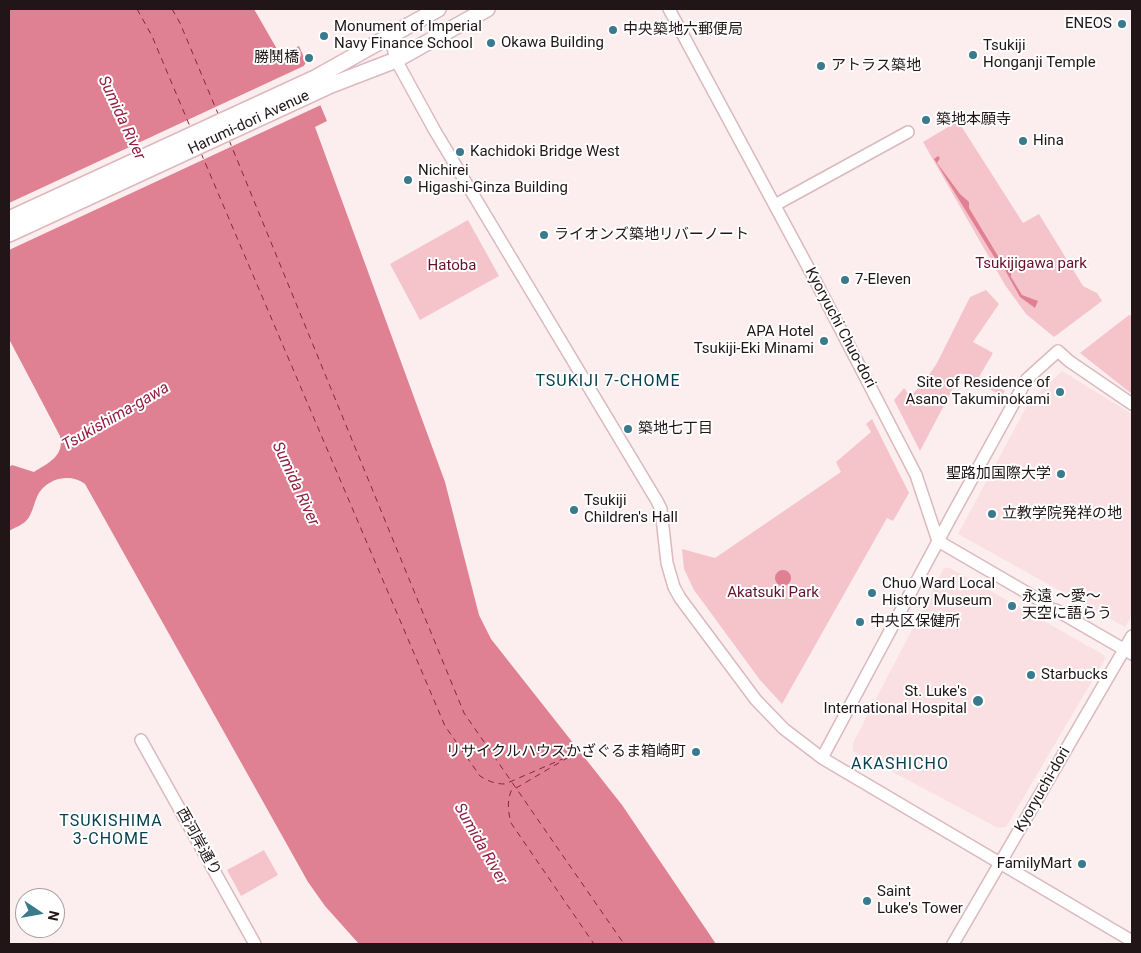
<!DOCTYPE html>
<html>
<head>
<meta charset="utf-8">
<style>
  body { margin:0 }
  #map { position:relative; width:1141px; height:953px; overflow:hidden; background:#fcedef; font-family:Roboto,sans-serif }
  canvas { display:block }
  .frame { position:absolute; inset:0; border:10px solid #211517; pointer-events:none }
  .north { position:absolute; left:15px; top:888px; width:50px; height:50px; box-sizing:border-box; background:#fff; border:1px solid #a6a1a2; border-radius:50%; rotate:102deg; font-size:14px; font-weight:700; line-height:20px; text-align:center; color:#211517 }
  .north::after { content:''; display:block; margin:auto; width:18px; height:22px; background:#397a8d; clip-path:polygon(50% 0,100% 100%,50% 72%,0 100%) }
</style>
</head>
<body>
<div id="map">
<canvas width="1141" height="953"></canvas>
<div class="frame"></div>
<div class="north">N</div>
</div>
<script>
const context = document.querySelector('canvas').getContext('2d');
context.lineJoin = 'round';
function paint(path, color) { context.fillStyle = color; context.fill(path, 'evenodd'); }
function trace(path, color, width, dash) { context.strokeStyle = color; context.lineWidth = width; context.lineCap = dash ? 'butt' : 'round'; context.setLineDash(dash || []); context.stroke(path); }
function label(font, color, halo, rows, align = 'center') {
  context.font = font + ' Roboto,"Noto Sans JP",sans-serif'; context.lineWidth = 4; context.setLineDash([]); context.textBaseline = 'middle'; context.strokeStyle = halo; context.fillStyle = color; for (const [text, x, y, turn = 0] of rows) {
    context.save(); context.translate(x, y); context.rotate((+turn || 0) * Math.PI / 180); context.textAlign = isNaN(turn) ? turn : align; if (halo) context.strokeText(text, 0, 0); context.fillText(text, 0, 0); context.restore();
  }
}
paint(new Path2D(`
  M1062,371l70,43v201l-7,12 -167,-93 71,-132z
  M944,568h6l154,87 1,4 -99,168 -8,1 -145,-77v-8z`), '#fae0e3');
paint(new Path2D(`
  M958,121l65,102 16,-9 44,72 14,7 5,8 -48,36 -28,-23 -21,-29 -82,-143z
  M468,220l31,56 -79,44 -30,-56z
  M986,290l13,14 -26,38 20,11 -14,24 26,14 -3,5 -41,-23 -41,78 -26,-51 10,-12 6,8 13,-12 14,-21 33,-66z
  M1129,315l3,1v78l-52,-41z
  M872,419l37,74 -16,28 -6,-3 -105,186 -22,-24 -66,-90 -10,-21 -2,-20 33,9 126,-86 -5,-10 35,-30 -5,-8z
  M264,850l14,25 -37,21 -14,-26z`), '#f5c4cb');
paint(new Path2D(`
  M9,9h245l27,47 18,-10 7,16 -2,4 23,55 -12,6 130,355 34,133 12,24 131,166 94,139h-357l-34,-38 -17,-24 -223,-398c-13,-10 -32,-7 -43,5 -8,8 -8,24 -16,32 -4,4 -12,7 -17,10v-64l3,-2 22,7c14,-9 31,-16 26,-36l-51,-97z
  M938,156l2,2 -3,5 23,31 9,8v6l29,48 13,16v5l11,18 16,6 -3,7 -15,-11 -15,-27 -9,-10 -62,-101z
  M775 578a8 8 0 1 1 16 0a8 8 0 1 1-16 0Z`), '#df8192');
paint(new Path2D(`
  M308,64l-1,3 16,37 -314,146v-47z`), '#fcedef');
trace(new Path2D(`
  M137,9l15,27 39,93
  M172,9l8,14 39,93
  M229,140l235,573 160,231
  M201,153l244,573 35,50c8,5 15,8 25,8l69,-30 -63,37c-4,11 -3,20 0,32l83,121`), '#912042', 1, [6, 5]);
const minor = new Path2D(`
  M669,9l147,273 100,193 22,66 110,64
  M390,35l6,25 39,71 222,370 4,8 6,54 7,24 6,11 76,102 28,29 38,29 310,183
  M775,205l133,-73
  M1056,610l76,44
  M141,740l114,204
  M822,758l129,-241 76,-138 31,-28 11,10 63,43
  M953,944l179,-308`);
const major = new Path2D(`
  M9,219l306,-141 123,-69
  M9,234l322,-149 65,-25 91,-51`);
trace(minor, '#dbb9be', 14);
trace(major, '#dbb9be', 18);
trace(minor, '#fff', 11);
trace(major, '#fff', 15);
for (const [x, y, r, color] of [
  [1122,24,5,"#397a8d"],
  [613,30,5,"#397a8d"],
  [324,36,5,"#397a8d"],
  [491,43,5,"#397a8d"],
  [973,55,5,"#397a8d"],
  [309,58,5,"#397a8d"],
  [821,66,5,"#397a8d"],
  [926,120,5,"#397a8d"],
  [1023,141,5,"#397a8d"],
  [460,152,5,"#397a8d"],
  [408,180,5,"#397a8d"],
  [544,235,5,"#397a8d"],
  [845,280,5,"#397a8d"],
  [824,341,5,"#397a8d"],
  [1060,392,5,"#397a8d"],
  [628,429,5,"#397a8d"],
  [1061,474,5,"#397a8d"],
  [574,510,5,"#397a8d"],
  [992,514,5,"#397a8d"],
  [872,593,5,"#397a8d"],
  [1012,606,5,"#397a8d"],
  [860,622,5,"#397a8d"],
  [1031,675,5,"#397a8d"],
  [978,701,6,"#397a8d"],
  [696,752,5,"#397a8d"],
  [1082,864,5,"#397a8d"],
  [867,901,5,"#397a8d"]
]) { const dot = new Path2D(); dot.arc(x, y, r, 0, 2 * Math.PI); context.fillStyle = color; context.fill(dot); trace(dot, '#fff', 2); }
label('15px', '#211517', '#fff', [
  ["ENEOS",1112,24,"right"],
  ["Monument of Imperial",334,27],
  ["Navy Finance School",334,44],
  ["中央築地六郵便局",623,30],
  ["Okawa Building",501,43],
  ["Tsukiji",983,46],
  ["Honganji Temple",983,63],
  ["勝鬨橋",299,58,"right"],
  ["アトラス築地",831,66],
  ["築地本願寺",936,120],
  ["Hina",1033,141],
  ["Kachidoki Bridge West",470,152],
  ["Nichirei",418,171],
  ["Higashi-Ginza Building",418,188],
  ["ライオンズ築地リバーノート",554,235],
  ["7-Eleven",855,280],
  ["APA Hotel",814,332,"right"],
  ["Tsukiji-Eki Minami",814,349,"right"],
  ["Site of Residence of",1050,383,"right"],
  ["Asano Takuminokami",1050,400,"right"],
  ["築地七丁目",638,429],
  ["聖路加国際大学",1051,474,"right"],
  ["Tsukiji",584,501],
  ["Children's Hall",584,518],
  ["立教学院発祥の地",1002,514],
  ["Chuo Ward Local",882,584],
  ["History Museum",882,601],
  ["永遠 ～愛～",1022,597],
  ["天空に語らう",1022,614],
  ["中央区保健所",870,622],
  ["Starbucks",1041,675],
  ["St. Luke's",967,692,"right"],
  ["International Hospital",967,709,"right"],
  ["リサイクルハウスかざぐるま箱崎町",686,752,"right"],
  ["FamilyMart",1072,864,"right"],
  ["Saint",877,892],
  ["Luke's Tower",877,909]
], 'left');
label('15px', '#211517', '#fff', [
  ["Harumi-dori Avenue",249,123,-25],
  ["Kyoryuchi Chuo-dori",840,328,62],
  ["Kyoryuchi-dori",1043,790,-60],
  ["西河岸通り",198,842,61]
]);
label('15px', '#66102b', '#fff', [
  ["Tsukijigawa park",1031,264],
  ["Hatoba",452,266],
  ["Akatsuki Park",773,593]
]);
label('italic 16px', '#912042', '#fff', [
  ["Sumida River",121,118,65],
  ["Tsukishima-gawa",116,417,-30],
  ["Sumida River",295,484,65],
  ["Sumida River",480,844,60]
]);
context.letterSpacing = '1px';
label('16px', '#05414f', '#fff', [
  ["TSUKIJI 7-CHOME",608,382],
  ["AKASHICHO",900,765],
  ["TSUKISHIMA",111,822],
  ["3-CHOME",111,840]
]);
context.letterSpacing = '0px';
</script>
</body>
</html>
